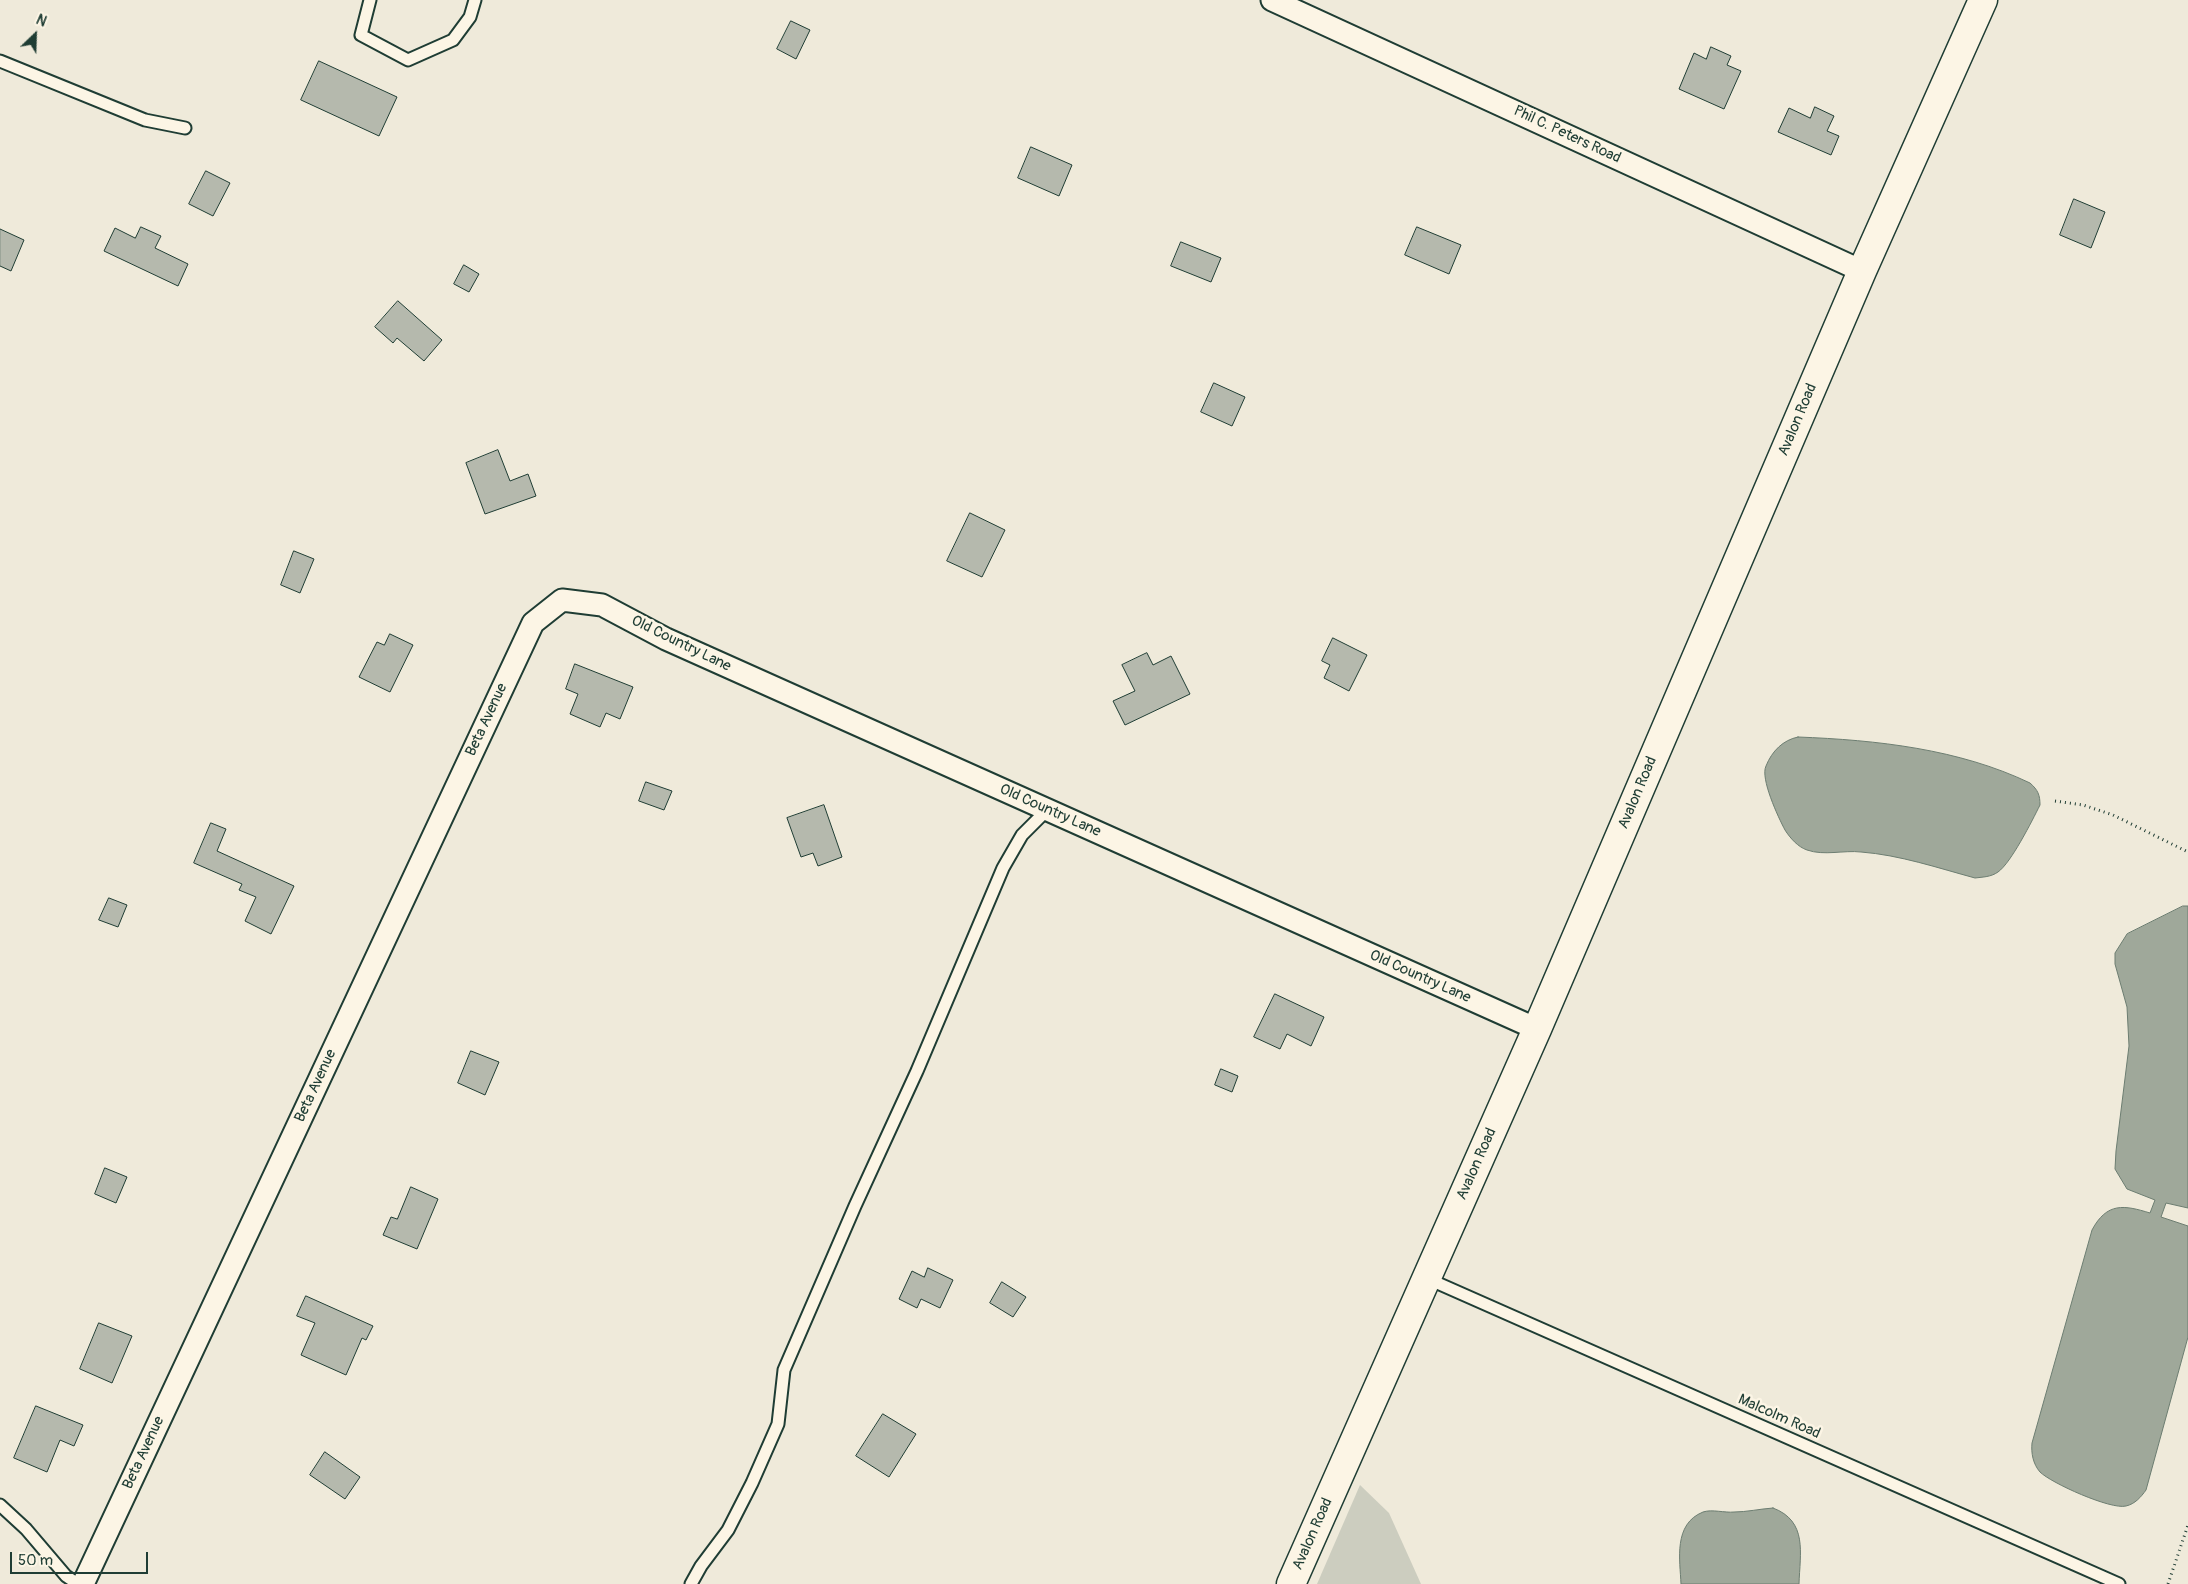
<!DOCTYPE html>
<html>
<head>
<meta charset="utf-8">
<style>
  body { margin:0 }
  #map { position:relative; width:2188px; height:1584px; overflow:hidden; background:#efeada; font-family:Pangolin,sans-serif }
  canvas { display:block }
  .north { position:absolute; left:10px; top:10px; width:50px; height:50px; -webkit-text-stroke:4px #fcf5e5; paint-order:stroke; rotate:24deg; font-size:14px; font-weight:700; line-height:20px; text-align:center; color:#1f3d34 }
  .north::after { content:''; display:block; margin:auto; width:18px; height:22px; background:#1f3d34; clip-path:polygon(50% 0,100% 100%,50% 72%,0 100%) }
  .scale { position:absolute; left:10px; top:1552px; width:138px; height:22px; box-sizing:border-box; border:2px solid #1f3d34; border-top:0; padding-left:6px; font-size:15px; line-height:18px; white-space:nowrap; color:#1f3d34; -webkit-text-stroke:4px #fcf5e5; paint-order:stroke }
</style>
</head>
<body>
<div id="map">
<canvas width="2188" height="1584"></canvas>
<div class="north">N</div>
<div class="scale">50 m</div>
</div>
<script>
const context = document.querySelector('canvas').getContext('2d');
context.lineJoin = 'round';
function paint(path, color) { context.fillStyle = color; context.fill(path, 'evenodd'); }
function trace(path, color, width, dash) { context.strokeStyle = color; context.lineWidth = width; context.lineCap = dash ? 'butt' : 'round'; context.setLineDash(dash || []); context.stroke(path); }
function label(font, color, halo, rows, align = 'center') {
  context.font = font + ' Pangolin,sans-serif'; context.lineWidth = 5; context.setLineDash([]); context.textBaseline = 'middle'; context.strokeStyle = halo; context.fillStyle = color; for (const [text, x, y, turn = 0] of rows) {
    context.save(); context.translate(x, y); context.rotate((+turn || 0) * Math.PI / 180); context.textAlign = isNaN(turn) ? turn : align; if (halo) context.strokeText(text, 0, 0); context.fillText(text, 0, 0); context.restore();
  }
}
paint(new Path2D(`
  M1360,1485l29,28 32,71h-104z`), '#cccdbf');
const water = new Path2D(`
  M1798,737c79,3 161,12 232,46 8,7 10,12 10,22 -8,16 -29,58 -42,67 -7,5 -15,5 -23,6 -37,-10 -75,-23 -114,-26 -17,-2 -37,4 -54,-2 -9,-3 -17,-12 -22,-20 -7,-13 -25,-52 -19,-64 6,-15 17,-26 32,-29z
  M2183,906h5v302l-22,-5 -5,14 27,9v111l-42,153c-5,7 -11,14 -20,16 -15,4 -75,-23 -86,-34 -7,-8 -9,-19 -8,-29l60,-213c15,-28 32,-25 58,-17l5,-13 -28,-11 -12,-20 1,-18 13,-105 -2,-39 -12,-43v-11l12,-19z
  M1773,1508c35,13 27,45 26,76h-118c-1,-24 -8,-60 22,-72 9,-3 22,1 31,0 13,0 25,-3 39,-4z`);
paint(water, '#9fa89a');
trace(water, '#6c7d71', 1);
const building = new Path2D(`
  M791,21l19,9 -14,29 -19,-10z
  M1711,47l20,9 -4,9 14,6 -17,38 -45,-20 15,-36 12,6z
  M319,61l78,36 -18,39 -78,-36z
  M1815,107l19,9 -7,15 12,5 -8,19 -53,-23 11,-24 21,10z
  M1031,147l41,18 -13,31 -41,-18z
  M206,171l24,12 -17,33 -24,-12z
  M2074,199l31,13 -14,36 -31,-13z
  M141,227l20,9 -6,12 33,16 -10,22 -74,-35 11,-23 20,10z
  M1417,227l44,18 -12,29 -44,-19z
  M0,229l24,11 -13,31 -11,-5z
  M1181,242l40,16 -10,24 -40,-16z
  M464,265l15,9 -10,18 -15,-8z
  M398,301l44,39 -18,21 -27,-23 -4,5 -18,-16z
  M1214,383l31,14 -13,29 -31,-14z
  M498,450l12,31 18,-7 8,22 -51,18 -19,-51z
  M970,513l35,17 -23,47 -35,-16z
  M294,551l20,8 -14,34 -19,-8z
  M390,634l23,11 -23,47 -31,-15 18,-35 7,3z
  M1333,638l34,17 -18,36 -25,-13 6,-13 -8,-4z
  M1147,653l6,12 18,-9 19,38 -65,31 -12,-24 22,-10 -13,-26z
  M575,664l58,23 -13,32 -14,-6 -6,14 -30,-13 8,-20 -12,-5z
  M646,782l26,9 -8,19 -25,-9z
  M824,805l18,52 -24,9 -5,-13 -12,4 -14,-39z
  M211,823l15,6 -9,22 77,35 -23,48 -26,-13 11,-24 -17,-7 3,-6 -48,-21z
  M109,898l18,7 -9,22 -19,-7z
  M1275,994l49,23 -13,29 -24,-12 -7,15 -26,-12z
  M471,1051l28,11 -14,33 -27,-12z
  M1221,1069l17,7 -6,16 -17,-7z
  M105,1168l22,9 -11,26 -21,-9z
  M411,1187l27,12 -21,50 -34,-14 8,-18 6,2z
  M928,1268l25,12 -13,28 -19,-9 -4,9 -18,-9 13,-28 12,6z
  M1002,1282l24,15 -13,20 -23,-14z
  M306,1296l67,30 -7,14 -4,-2 -16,37 -45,-20 14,-32 -18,-7z
  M99,1323l33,13 -20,47 -32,-14z
  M36,1406l47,19 -9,21 -14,-6 -13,32 -33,-14z
  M883,1414l33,20 -27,43 -33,-21z
  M325,1452l35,25 -15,22 -35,-24z`);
paint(building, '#b5b9ad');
trace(building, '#1f3d34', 1);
const service = new Path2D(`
  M370,0l-9,35 47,25 45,-20 17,-23 5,-17
  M0,61l145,59 40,8
  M1426,1278l693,306
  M0,1505l26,24 40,47 12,8
  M691,1584l10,-18 27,-36 24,-47 26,-59 6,-54 71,-164 62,-135 86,-203 19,-33 25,-25`);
const minor = new Path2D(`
  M1272,0l590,271
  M83,1584l450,-961 29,-23 40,5 64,34 871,390`);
const secondary = new Path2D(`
  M1291,1584l246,-555 325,-758 121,-271`);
trace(service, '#1f3d34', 15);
trace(minor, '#1f3d34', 25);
trace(secondary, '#1f3d34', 31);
trace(new Path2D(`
  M2055,801l28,4 30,10 75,37
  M2168,1584l20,-59`), '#1f3d34', 3, [1, 4]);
trace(service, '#fcf5e5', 11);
trace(minor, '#fcf5e5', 21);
trace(secondary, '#fcf5e5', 28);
label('15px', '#1f3d34', '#fcf5e5', [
  ["Phil C. Peters Road",1567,135,25],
  ["Avalon Road",1798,420,-67],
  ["Old Country Lane",681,644,26],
  ["Beta Avenue",487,720,-65],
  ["Avalon Road",1638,793,-67],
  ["Old Country Lane",1050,811,24],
  ["Old Country Lane",1420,977,24],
  ["Beta Avenue",316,1086,-65],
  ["Avalon Road",1477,1164,-66],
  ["Malcolm Road",1779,1417,24],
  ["Beta Avenue",144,1453,-65],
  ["Avalon Road",1313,1534,-66]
]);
</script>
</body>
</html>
